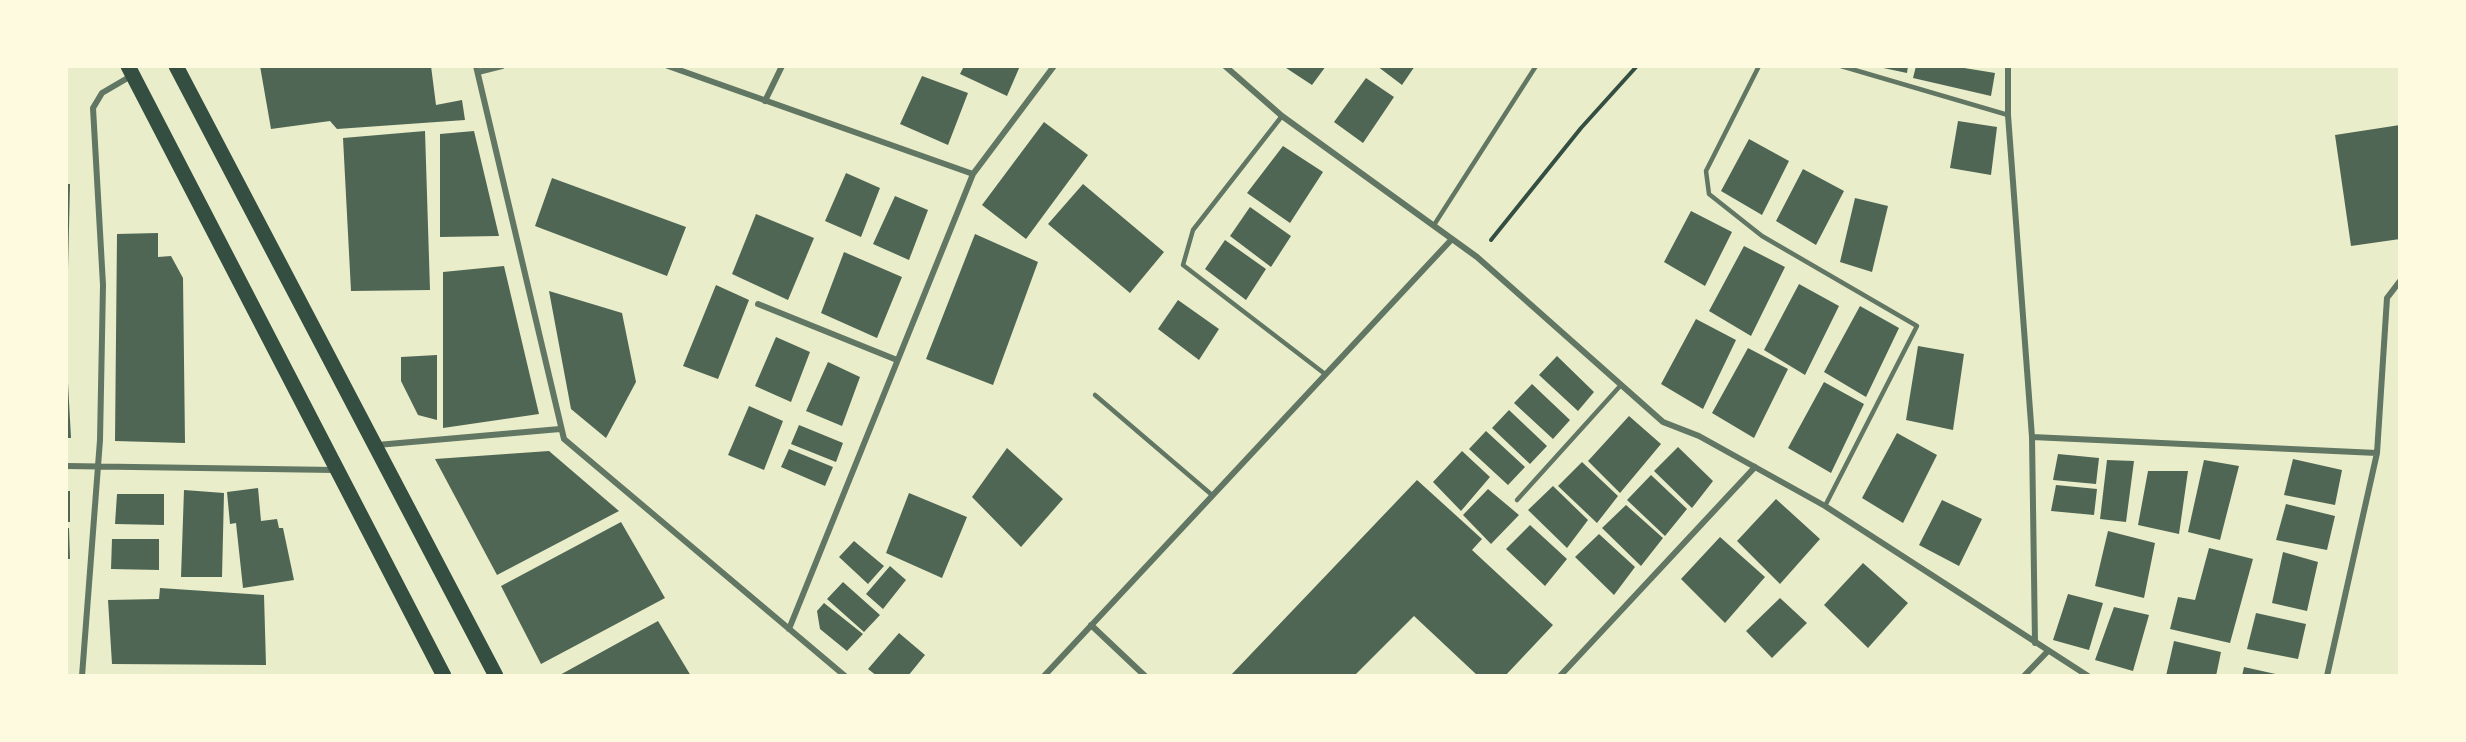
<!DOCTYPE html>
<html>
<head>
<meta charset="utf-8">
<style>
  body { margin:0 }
  #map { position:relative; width:2466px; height:742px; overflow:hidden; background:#e9edc9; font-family:Roboto,sans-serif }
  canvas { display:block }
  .frame { position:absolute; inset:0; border:68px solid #fefae0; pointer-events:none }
</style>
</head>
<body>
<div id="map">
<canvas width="2466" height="742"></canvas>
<div class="frame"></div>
</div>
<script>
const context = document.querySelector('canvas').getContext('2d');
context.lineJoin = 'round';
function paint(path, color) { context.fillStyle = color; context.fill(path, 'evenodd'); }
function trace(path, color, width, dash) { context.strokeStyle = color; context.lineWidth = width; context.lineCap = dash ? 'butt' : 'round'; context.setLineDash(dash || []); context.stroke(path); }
paint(new Path2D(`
  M260,66h171l5,39 26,-5 3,20 -128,9 -7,-8 -59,8z
  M964,66h56l-13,30 -47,-22z
  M1283,66h43l-14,19z
  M1377,66h38l-13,19z
  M1874,66h34l-1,7z
  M1916,66h36l43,7 -4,23 -78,-18z
  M922,76l46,17 -20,52 -48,-21z
  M1366,78l28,19 -31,46 -29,-21z
  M1958,121l39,6 -6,48 -41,-7z
  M1044,122l44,33 -62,84 -44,-34z
  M2400,125v114l-49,7 -16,-111z
  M425,131l5,159 -79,1 -8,-153z
  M474,131l25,105 -59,1v-103z
  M1749,139l40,22 -27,54 -41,-24z
  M1283,146l40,26 -33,51 -43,-30z
  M1803,169l41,22 -28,54 -40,-24z
  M846,173l34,15 -19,49 -36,-16z
  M552,178l134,49 -19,49 -132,-50z
  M66,184h4l-2,85h-2z
  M1083,184l81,68 -34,41 -82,-69z
  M895,196l33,14 -19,50 -36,-16z
  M1855,198l33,8 -16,66 -32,-10z
  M1250,207l41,29 -20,31 -41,-31z
  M1691,211l41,21 -27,54 -41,-24z
  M756,214l58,24 -26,62 -56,-26z
  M158,233v24l13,-1 12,22 2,165 -70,-2 2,-207z
  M975,234l63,28 -45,123 -67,-26z
  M1225,240l41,29 -20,31 -41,-31z
  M1744,246l41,21 -34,69 -42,-25z
  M844,252l58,25 -25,61 -56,-25z
  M504,266l35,148 -96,14v-156z
  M1799,284l40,22 -34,69 -41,-25z
  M716,285l33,15 -31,79 -35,-13z
  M549,291l73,22 14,69 -30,56 -35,-29z
  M1178,300l41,29 -20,31 -41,-31z
  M1860,306l39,22 -33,69 -42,-25z
  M1696,319l40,21 -33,69 -42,-25z
  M776,337l34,15 -19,50 -36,-16z
  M1918,346l46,8 -11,76 -47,-10z
  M1748,348l40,21 -34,69 -42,-25z
  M437,355v65l-19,-5 -17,-34v-24z
  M1557,356l37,36 -16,19 -39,-36z
  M828,362l32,15 -18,49 -36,-15z
  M1824,382l40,22 -33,69 -43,-25z
  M66,383h2l3,55h-5z
  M1532,384l38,36 -17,19 -39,-36z
  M749,406l34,15 -19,49 -36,-15z
  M1509,410l38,36 -17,18 -38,-36z
  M1629,416l32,28 -41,49 -32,-32z
  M799,425l44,18 -7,19 -45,-18z
  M1486,431l39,36 -17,18 -39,-36z
  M1897,433l40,22 -34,68 -41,-25z
  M1678,447l35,34 -21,27 -38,-37z
  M1007,448l56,51 -42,48 -49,-50z
  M789,449l44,18 -8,19 -44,-19z
  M549,451l70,60 -122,64 -62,-116z
  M1462,451l28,26 -29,34 -28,-29z
  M2058,454l41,4 -3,26 -43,-4z
  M2293,459l49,11 -7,35 -51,-10z
  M2107,460l27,1 -8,61 -26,-3z
  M2204,460l35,6 -19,74 -32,-8z
  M1582,462l36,34 -21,27 -39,-37z
  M2148,471h40l-9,63 -41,-9z
  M1651,475l36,34 -22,27 -38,-36z
  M1417,480l65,59 -10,11 81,75 -48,51h-27l-64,-60 -60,60h-124z
  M2056,485l41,4 -3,26 -43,-4z
  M1553,486l35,34 -21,28 -39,-38z
  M258,488l3,33 16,-2 2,9h4l11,52 -51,8 -7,-65 -6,1 -3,-32z
  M1488,489l31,26 -28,29 -28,-29z
  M184,490l40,3 -2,84h-41z
  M66,491h4v31h-4z
  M909,493l58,24 -25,61 -56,-25z
  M117,494h47v31l-49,-1z
  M1776,499l44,40 -40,45 -43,-43z
  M1942,500l40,19 -23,47 -40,-21z
  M2286,504l49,12 -8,34 -51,-10z
  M1626,505l37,33 -22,28 -39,-38z
  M621,522l44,76 -124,66 -40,-78z
  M1530,525l37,34 -22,27 -39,-37z
  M66,528h3l1,31h-4z
  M2108,531l47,12 -11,55 -49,-12z
  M1599,534l36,33 -21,28 -39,-38z
  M1720,537l45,40 -40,46 -44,-44z
  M112,539h47v31l-48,-1z
  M854,541l30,25 -16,18 -29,-27z
  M2209,548l44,11 -23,84 -60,-14 8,-32 17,3z
  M2283,552l35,10 -11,49 -35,-8z
  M1863,563l45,40 -40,45 -44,-43z
  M890,566l16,14 -23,29 -17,-15z
  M843,582l37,33 -16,17 -37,-33z
  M160,588l104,7 2,70 -154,-1 -4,-64 51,-1z
  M2068,594l35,9 -14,47 -36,-10z
  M1780,598l27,25 -35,35 -26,-27z
  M824,603l39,31 -16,17 -27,-22 -3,-18z
  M2114,607l35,8 -16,56 -38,-11z
  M2256,613l50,11 -8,35 -51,-10z
  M658,621l33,55h-133z
  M899,633l26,22 -17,21h-31l-9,-7z
  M2174,641l47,11 -5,24h-50z
  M2244,667l36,8v1h-38z`), '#4f6655');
trace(new Path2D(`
  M1491,240l90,-112 56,-62`), '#344e41', 4);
trace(new Path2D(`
  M1759,66l-53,105 3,23 53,42 155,90 -92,180
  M1841,66l167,49
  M1282,116l-89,114 -10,35 142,109
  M1434,225l102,-159
  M1095,395l117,100
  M1517,500l104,-115`), '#617663', 4.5);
trace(new Path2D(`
  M476,66l88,373 281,237
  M668,66l305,108
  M1225,66l57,50 195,141 186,165 36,14 126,70 263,170
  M2008,66v49l24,322 3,206
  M478,72l24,-6
  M765,101l17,-35
  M758,304l139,56
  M2032,437l345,16 10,-155 13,-17
  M377,445l183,-16
  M66,466l269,4
  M1091,625l54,51
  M789,629l184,-455 81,-108
  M82,676l18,-236 3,-155 -10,-177 9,-15 29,-17
  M1044,676l408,-437
  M1560,676l195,-209
  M2024,676l24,-25
  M2327,676l50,-223`), '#617663', 6);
trace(new Path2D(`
  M128,66l316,610
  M176,66l320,610`), '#344e41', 15);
</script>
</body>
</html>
